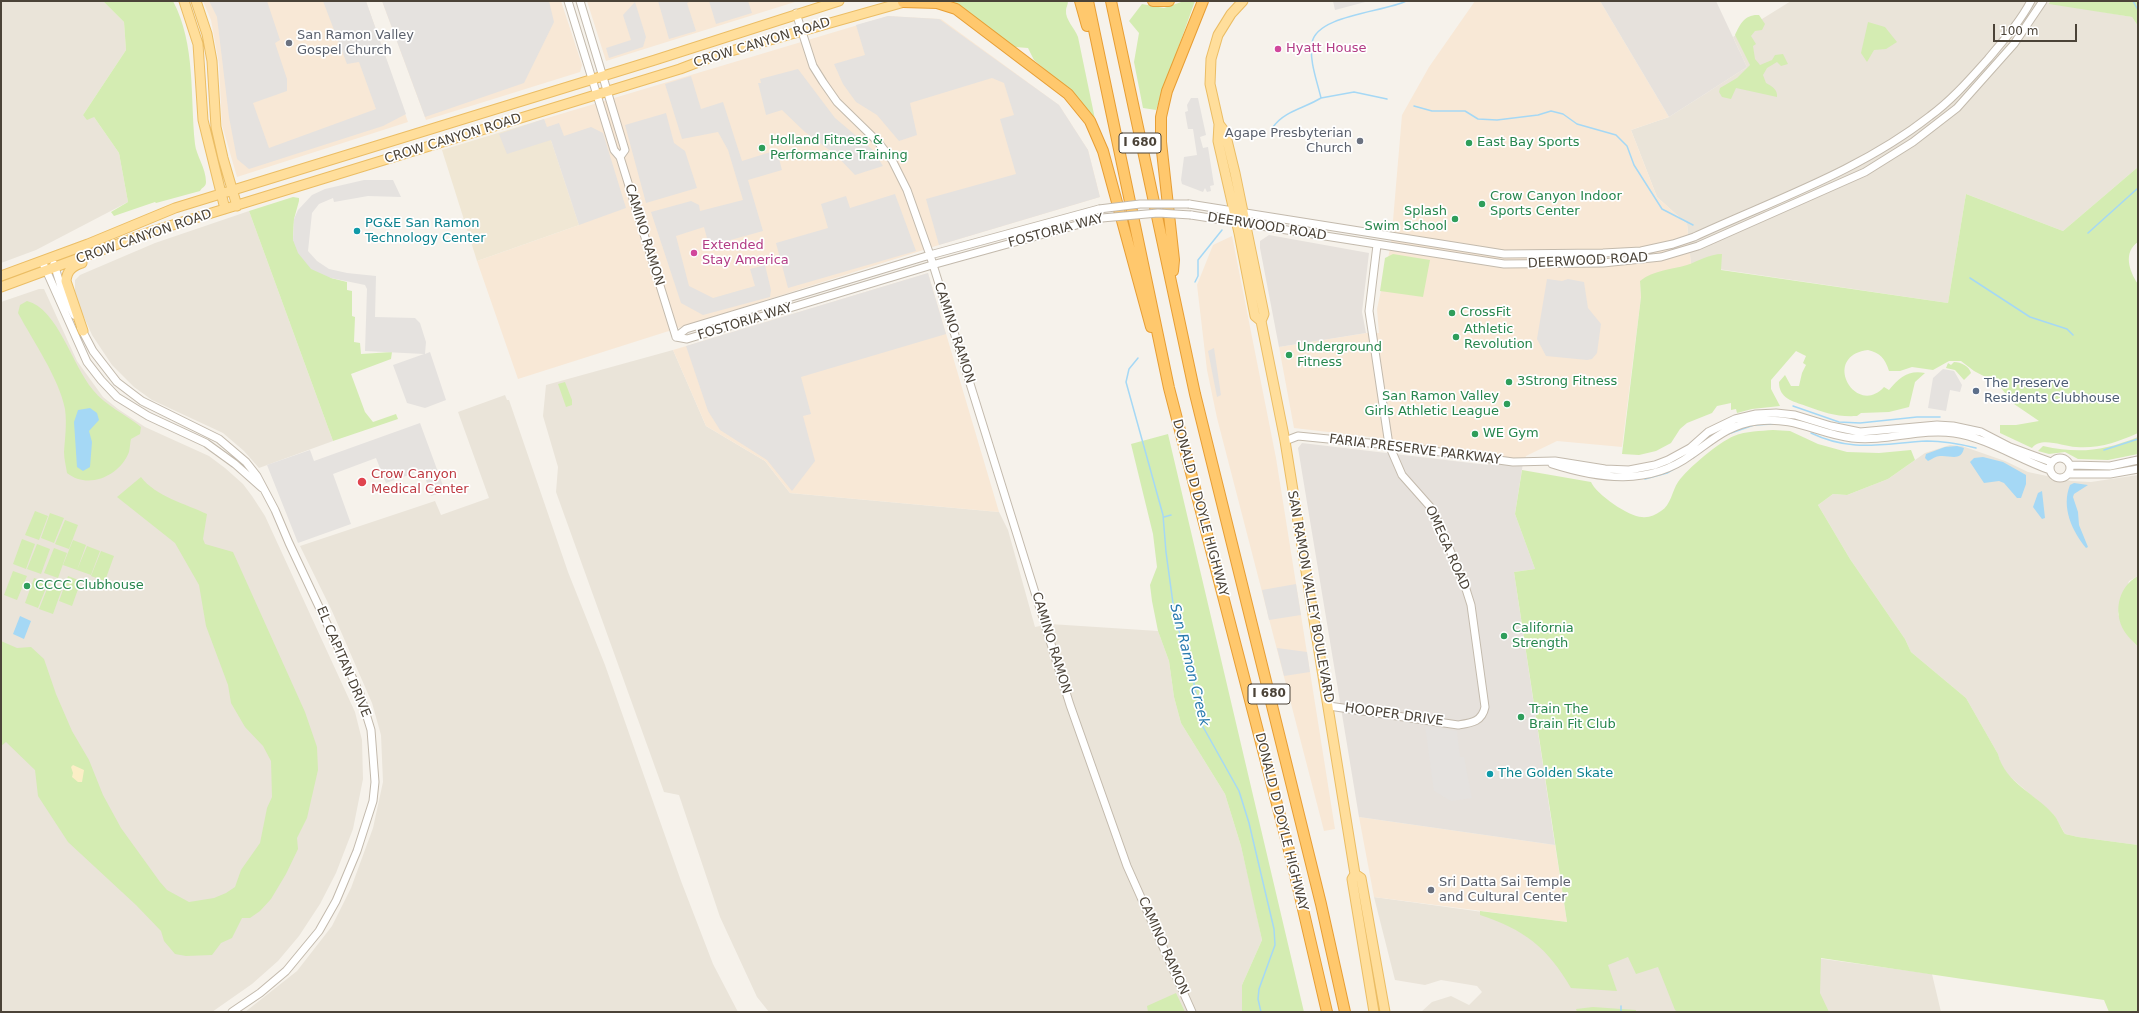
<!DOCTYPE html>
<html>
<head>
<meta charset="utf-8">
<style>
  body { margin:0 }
  #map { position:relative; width:2139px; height:1013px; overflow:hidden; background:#f6f2eb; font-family:"DejaVu Sans",sans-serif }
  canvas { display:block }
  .frame { position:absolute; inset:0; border:2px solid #4b4338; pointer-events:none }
  .scale { position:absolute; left:1993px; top:24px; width:84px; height:18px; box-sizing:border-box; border:2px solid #4b4338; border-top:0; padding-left:5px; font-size:12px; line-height:14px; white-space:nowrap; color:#4b4338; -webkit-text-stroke:3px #fff; paint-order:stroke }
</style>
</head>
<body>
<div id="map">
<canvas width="2139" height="1013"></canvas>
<div class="frame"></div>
<div class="scale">100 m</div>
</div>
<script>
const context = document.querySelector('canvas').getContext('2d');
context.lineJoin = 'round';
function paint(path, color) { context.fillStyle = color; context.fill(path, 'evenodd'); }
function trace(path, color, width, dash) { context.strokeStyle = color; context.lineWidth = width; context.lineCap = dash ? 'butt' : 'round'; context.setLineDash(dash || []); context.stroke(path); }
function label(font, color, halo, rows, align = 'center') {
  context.font = font + ' "DejaVu Sans",sans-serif'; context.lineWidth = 3.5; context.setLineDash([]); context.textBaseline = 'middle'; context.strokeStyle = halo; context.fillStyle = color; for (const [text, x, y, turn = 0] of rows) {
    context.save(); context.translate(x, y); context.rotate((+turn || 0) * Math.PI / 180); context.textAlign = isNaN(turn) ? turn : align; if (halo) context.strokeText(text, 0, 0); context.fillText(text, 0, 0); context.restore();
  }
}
paint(new Path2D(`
  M1,1h102l21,21 2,28 -43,65 11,2 25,36 9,49 -92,48 -35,13z
  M1791,1h248l93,16 6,9v141l-75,64 -97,-37 -18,109 -257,-38 -4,-41 -30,-27 -26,-67 38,-13 78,-50 -14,-30z
  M249,211l84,230 -74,27 -15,-17 -21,-18 -71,-33 -18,-13 -22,-22 -20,-30 -17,-38v-17l5,-5 75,-32z
  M39,289h5l33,72 26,36 15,12 27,18 64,29 16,12 18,16 9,12 13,20 90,196 7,28 1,39 -10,50 -17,44 -16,31 -21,32 -21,25 -26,23 -40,28h-211v-710z
  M673,350l33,76 59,35 25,32 209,19 9,18 27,97 15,-3 108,7 11,30 5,36 7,26 44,71 16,52 12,51 9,43 -20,45v27h-473l-12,-15 -37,-80 -41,-122 -15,-3 -108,-300 2,-25 -15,-51 3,-31z
  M505,395l2,5h2l59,172 37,93 76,216 32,83 25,48h-493l52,-41 35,-45 19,-38 22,-60 10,-46 -2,-47 -9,-32 -40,-92 -32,-65 135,-45 6,14 48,-17 -31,-86z
  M1950,445l12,1 43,15 23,11 43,9 20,1 47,-7v101l-9,5 -11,33 9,20 11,13v198l-60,-8 -13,-3 -11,-19 -46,-40 -7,-10 -3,-11 -32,-56 -55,-46 -6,-13 -55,-80 -32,-54 15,-11 14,1 41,-16 37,-26z
  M1374,897l558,77 9,38h-520l11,-10 19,-6 18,9 13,-13 -5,-6 -36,-6 -16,5 -30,-5z`), '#eae4d9');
paint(new Path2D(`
  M203,1h163l42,121 -171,55 -15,-52 -3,-61 -8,-44z
  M382,1h179l21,64 -2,7 -154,48z
  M587,1h211l-192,60z
  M1475,1h125l69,116 -38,13 26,67 30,27 4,41 -51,16 1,16 -19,150 -65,-6 -31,15 -3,7 -34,-4 -93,-19 -102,-12 -15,-81 87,-14h13l-2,-24 14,-65 11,-129 27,-48z
  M888,16l53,3 118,86 29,45 12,47 -161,48 -421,134 -41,-118 102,-36 -35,-106z
  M1232,236l44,222 59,371 -11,2 -107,-413 -10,-48 -10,-85 16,-40z
  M928,273l71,239 -209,-19 -25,-32 -59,-35 -33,-76z
  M1359,817l196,28 12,77 -193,-25z`), '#f8e8d6');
paint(new Path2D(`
  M1600,1h116l31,66 -78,50z
  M1269,235l100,18 -7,59 4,21 -87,14 -19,-99v-7z
  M1302,443l186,22 1,-6 34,4 -8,51 20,55 -21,3 41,273 -196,-28 -61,-369z`), '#e6e1dc');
paint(new Path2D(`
  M544,119l35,106 -102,36 -35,-111z`), '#f0e7d4');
paint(new Path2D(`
  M103,1h70c23,44 17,95 22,143 1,11 11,24 11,38 0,5 -4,5 -6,9l-44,12 -1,-1 -41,14 -3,-4 17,-10 -9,-49 -25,-36 -7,3 -4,-5 43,-65 -2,-28z
  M941,1h127c0,4 -2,6 -2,9 -1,10 9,18 12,27l17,82 -2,1 -42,-45 -17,-15 -6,-12 -13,-1z
  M1184,1h11l-39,109 -13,-2 -9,-46 5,-29 -10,-12 13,-17 22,4z
  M2050,1h88v25l-6,-9 -83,-13z
  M1759,15l6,9 -3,6 -7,1 -4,5 5,8 -3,2 2,13 5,6 12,-5 3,-5 8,-1 5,10 -7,2 -4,-4 -10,6 -4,7 3,8c6,3 12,7 11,14l-41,-9 -5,11 -9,-2 -3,-5 1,-4 17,-10 13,-13 -15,-30c5,-11 10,-21 24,-20z
  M1868,22l17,5 12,15 -11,7 -12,1 -7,12 -6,-9z
  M2138,167v75c-15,10 -9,29 0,42v149c-20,9 -40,16 -62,14 -14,-1 -35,-11 -44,1l-32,-15v-8h16l23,-4 -25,-17 -17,-21 -23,-12 -13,-10h-12l-16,9 -21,-3 -12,4h-11c-4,-13 -9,-18 -21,-21 -48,6 -12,68 16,37l5,3c11,-13 19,-20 36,-17l-10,9 -6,25 -20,5 -28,1 -4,3c-21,1 -31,-3 -51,-10 -13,-5 -27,-7 -27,-24l6,-7 6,11h8l3,-13 4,-8 -3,-2 3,-7 -10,-5 -25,29v9l9,17 -28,3 -15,4 -1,-4 -5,1v-7l-14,3 -5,7 -25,10 -7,6 -9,14 -15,8 -17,4 -17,-1 19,-157 -1,-16c14,-11 30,-11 47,-16 12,-4 22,-11 35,-11l-1,16 227,33 18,-109 97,37z
  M293,197l6,1v3l-5,18 -1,21 38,38 16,4v8l5,1v25l3,1 -1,25 6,1 1,11 31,-2 -1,7 -40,15 14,38 8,10 23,-8 2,5 -65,22 -84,-230z
  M1393,254l37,6 -7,37 -43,-6 5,-33z
  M27,301c31,8 45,64 66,89 13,16 32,24 48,37l-1,7 -9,5c-1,4 -1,9 -2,13 -9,24 -41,38 -62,21 -1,-7 -3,-14 -3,-21 1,-14 3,-28 1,-43 -6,-31 -32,-68 -47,-96l2,-8z
  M1954,362c7,0 15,4 17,11l-7,7 -9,-10 -9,-2 2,-5 3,2z
  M565,382l7,18v5l-6,2 -8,-23z
  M1773,430l17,1 28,13 29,8 32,1 32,-3 4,10 -27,19 -41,16 -14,-1 -15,11 32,54 55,80 6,13 55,46 32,56c7,29 38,40 56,61 4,5 7,13 11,19l13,3 60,8v167h-29l-5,-12 -283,-42 -1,35 9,19h-151l-3,-2 -17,-43 -22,7 -8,-17 -20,8 9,26 -46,-3c-24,-41 -46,-58 -91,-73v-4l87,11 -53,-350 21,-3 -20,-55 7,-44 69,12c5,12 38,35 51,35 7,1 13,-2 19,-6 10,-6 11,-20 17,-29 10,-14 41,-40 56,-46 12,-5 27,-5 39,-6z
  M1168,434l136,578h-62v-27l20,-45 -21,-94 -16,-52 -44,-71 -7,-26 -5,-36 -11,-30 -6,-30 -2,-16 7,-18 -4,-33 -22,-90z
  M2138,437v17l-30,6 -30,-1 -13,-7 -16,2 -11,-3 5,-5c36,8 60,5 95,-9z
  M141,477c14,19 45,27 66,37l-4,25 2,5 28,8 72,160 12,35 1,23 -11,48 -10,20 1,11 -12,25 -15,25 -11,12 -10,7h-8l-10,20 -11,5 -9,12 -26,1 -11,-2 -11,-13 -3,-10 -25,-26 -68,-63 -30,-46 -3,-26 -29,-28 -5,4v-105l16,7 14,-1 13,12 12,35 16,37 17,29 14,35 18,33 39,54 7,8 22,12 25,-4 12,-5 9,-6 6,-17 19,-27 7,-35 5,-11 -1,-36 -8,-15 -18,-19 -14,-24 -3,-18 -22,-59 -7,-41 -24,-42 -58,-46z
  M35,511l13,5 -9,24 -14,-5z
  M50,513l14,5 -10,25 -13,-5z
  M65,520l13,5 -9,24 -14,-5z
  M22,539l13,5 -9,25 -13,-5z
  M73,540l13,5 -9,25 -14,-5z
  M37,544l13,5 -9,25 -14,-5z
  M87,546l13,5 -9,24 -14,-5z
  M54,548l13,5 -9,25 -14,-5z
  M101,551l13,5 -9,25 -14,-5z
  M13,571l14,5 -10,24 -13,-5z
  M68,576l13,5 -9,25 -13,-5z
  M2138,576v71c-3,-4 -8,-8 -11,-12 -15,-19 -10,-48 11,-59z
  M34,578l14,5 -10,25 -13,-5z
  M49,584l13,5 -9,25 -14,-5z
  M1176,993l9,19h-37l-1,-6z
  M1593,1007l43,3v2h-59l-1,-3z`), '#d4ecb2');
paint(new Path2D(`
  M73,765l11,5 -2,12h-4l-6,-5 1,-4 -2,-6z`), '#fbeec6');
paint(new Path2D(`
  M209,1h58l13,39 -5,3 12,36v12l-34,12 16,45 107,-39 -17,-47 -12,2 -24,-63h43l40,113 -23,12 -134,43 -12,-10 -8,-42 -12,-100z
  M382,1h167l5,21 -30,61 -99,34z
  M658,1h33l-4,2 9,28 -27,8z
  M709,1h39l4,12 -36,11z
  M1333,1h36l-34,9z
  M635,2l11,35 -3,10 -34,11 -3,-10 25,-8 -8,-25z
  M888,16l51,3 120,86 29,45 12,47 -161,48 -13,-46 90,-25 -16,-55 14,-4 -10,-32 -12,-5 -82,25 7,32 -18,6 -22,-26 -21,-13 -13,-18 -9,-20 31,-9 -9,-30z
  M798,69l37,49 38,32 10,16 -28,9 -19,-20 -31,-23 -23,-22 -16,5 -8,-32h3l-1,-4z
  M691,76l10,33 22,-7 19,59 35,-11 5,20 -34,10 15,51 -54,15 -5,-19 -28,9 13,50 24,12 42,-12 -5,-17 15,-4 6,25 -1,7 -67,18 -22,-12 -30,-91 40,-11 8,4 1,6 43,-11 -15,-50 -10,-18 -36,7 -17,-55z
  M1191,98h7l8,37 -6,2 3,11 5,-1 6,38 -4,1 1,5 -4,1 -2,-4 -2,4 -21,-8 -1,-4 3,-23 13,-2 -4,-26h-5l-2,-11 -1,-6 3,-1 -1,-6z
  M666,113l8,30 11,8 12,37 -51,15 -21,-78z
  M544,119l3,8 12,-4 5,13 27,-9 12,6 23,75 -47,17 -28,-85 -44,14 -8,-20z
  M364,180h29l8,17 -33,-1 -34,6 -1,-4 -14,6 -7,9 -4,38 9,10 12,8 18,4 29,3 -1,41 40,1 5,5 6,19 -1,12 5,-2 16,48 -21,8 -18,-5 -14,-38 31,-11 -59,-3 2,-62 -2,-4 -34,-7 -20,-9 -13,-16 -5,-13 1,-21 4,-9 14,-15 13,-6z
  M895,194l21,57 -128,37 -12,-45 52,-15 -7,-24 25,-8 4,12z
  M928,273l18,61 -145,43 10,37 -8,2 12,45 -23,30 -25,-31 -47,-30 -12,-19 -22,-65z
  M1547,279l15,2 6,-2 16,3 4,26 13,16 -4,29 -5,6 -5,1 -41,-4 -9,-17z
  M1214,348l7,47 -4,2 -9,-46z
  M1943,369l11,2 8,14 -2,7 -10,-2 -4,21 -18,-3 5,-30z
  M420,423l25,68 -14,5 -8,-26 -37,13 -10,-25 -43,16 18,50 -53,19 -31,-78 43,-15 4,11z
  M1296,584l5,31 -32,5 -7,-30z
  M1277,648l30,4 3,20 -26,4z
  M1425,726l32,5 3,26h4l8,41 -21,3 -17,-10z`), '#e5e2df');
paint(new Path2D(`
  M90,408l7,5 2,7 -10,11 3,11 -2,25 -7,4 -6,-4 -3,-45 4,-12z
  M1957,446l7,2c-3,14 -14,7 -24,8 -4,0 -8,3 -12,5l-3,-3 1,-4 19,-7z
  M1983,457l20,5 23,13v9l-5,14h-4l-13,-15 -5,-2 -15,2 -14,-21 4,-4z
  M2074,483l14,2 -14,9 -1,3 5,15 1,13 9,22 -2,1c-14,-17 -25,-41 -16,-63z
  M2042,491l3,27 -3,1 -9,-12 5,-14z
  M20,616l11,5 -7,18 -11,-5z`), '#a5d8f5');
trace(new Path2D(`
  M2133,1l5,9
  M1321,98l33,-6 33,7
  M1414,106l18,5h33l13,8 19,1 41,-5 13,-4 12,3 14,10 39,11 11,11 7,19 28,44 31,16
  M1273,127c11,-16 32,-19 48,-29 -4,-17 -12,-38 -9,-55 4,-28 73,-31 94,-42
  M2088,233l50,-45
  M1970,278l60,39 37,12 6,6
  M1195,282l3,-6v-16l24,-30
  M1138,358l-9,11 -3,13 37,133 3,37 9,66 16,50 11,57 37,66 10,32 25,106 1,16 -16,44 -1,10 3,13
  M1793,406l46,16 21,1 57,-6h23
  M1811,433c41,20 73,10 116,8 16,0 33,3 49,7
  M1728,434l26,-9 19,-1
  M2104,450l34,-11
  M1645,479l22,-6 30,-18
  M1164,517l7,-2
  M1621,1006v6`), '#a5d8f5', 1.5);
const minor = new Path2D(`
  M568,1l46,149 6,7 56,180
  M580,1l45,149 -5,7
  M796,13l17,53 10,16 14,20 41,40 14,18 15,30 23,65 140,450 57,161 65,146
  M1189,204l315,50 99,-1 38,-2 32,-7 21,-7c80,-37 166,-66 236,-121 22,-16 40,-37 58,-57 15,-18 32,-37 43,-58
  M1191,215l313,49 99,-1 58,-6 37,-11 167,-74 48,-30 44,-34 57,-64 29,-43
  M42,261l45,101 14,18 16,17 31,19 58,27 29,21 27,24
  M54,264l8,26 12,25
  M81,328l12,23 24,31 25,19 77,38 27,23 11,14 18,34 14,33 71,151 11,36 4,52 -2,19 -16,50 -21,50 -17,30 -33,40 -26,22 -28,19
  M676,337l10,-8 244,-74 169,-46
  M676,337l11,2 245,-74 170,-47
  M1285,441l13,-5 91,9 124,17 42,-1 50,8 24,1 26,-5 13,-5 22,-12 18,-16 27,-13 21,-5 20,-1 19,2 36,11 29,6 77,-7 16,1 28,6 29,15 41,15
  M2050 468a10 10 0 1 1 20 0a10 10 0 1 1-20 0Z
  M1552,464c47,15 97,22 139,-9 23,-16 37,-30 66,-34 38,-5 61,13 95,17 34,4 68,-10 102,-5 34,5 64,26 96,37
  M2070,465l40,1 28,-6
  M2069,474h41l28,-5
  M1329,706l129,19c13,-2 24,-3 27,-18l-14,-102 -6,-19 -32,-76 -31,-35 -13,-30 -20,-134 8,-66`);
const major = new Path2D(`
  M184,1l14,43 5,76 22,89
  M196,1l11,33 5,27 4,66 7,31 14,48
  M1243,1l-12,13 -13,21 -7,24 -1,25 9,40 -1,17 21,92 16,83 6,5
  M1219,124l6,8 10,41 29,141 -3,7 24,120 69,427 1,6 6,4 24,134
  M82,263c-9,3 -15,7 -16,18l17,50
  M1,276l87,-32 87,-36 480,-148 184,-59
  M1,287l152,-56 527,-162 37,-14 191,-54
  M1355,874l-3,5 22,133`);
const highway = new Path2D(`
  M1080,1l7,25
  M1088,1l81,387 123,474 35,150
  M1111,1l84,393 126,510 24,108
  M1153,1h16
  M903,2l34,1 19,6 112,85 22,27 13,30 48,176
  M1173,271l1,-11 -13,-118v-25l6,-26 36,-90`);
trace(minor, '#c3baad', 9);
trace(major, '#ebbd64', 11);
trace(highway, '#e79e34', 12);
trace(minor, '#fff', 7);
trace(major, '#ffde9b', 9);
trace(highway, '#ffc86d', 10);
const minorBridge = new Path2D(`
  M1099,209l41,-5h49
  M1102,218l56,-5 33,2`);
trace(minorBridge, '#c3baad', 9, []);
trace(minorBridge, '#fff', 7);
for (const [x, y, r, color] of [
  [289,43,4,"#6b7280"],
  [1278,49,4,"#d1479c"],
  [1360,141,4,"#6b7280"],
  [1469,143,4,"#2e9e5b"],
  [762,148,4,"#2e9e5b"],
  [1482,204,4,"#2e9e5b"],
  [1455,219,4,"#2e9e5b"],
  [357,231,4,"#0f9aa8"],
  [694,253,4,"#d1479c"],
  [1452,313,4,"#2e9e5b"],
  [1456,337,4,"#2e9e5b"],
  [1289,355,4,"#2e9e5b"],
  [1509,382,4,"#2e9e5b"],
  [1976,391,4,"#5c6f8a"],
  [1507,404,4,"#2e9e5b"],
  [1475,434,4,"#2e9e5b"],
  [362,482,5,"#e0444e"],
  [27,586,4,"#2e9e5b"],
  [1504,636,4,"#2e9e5b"],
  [1521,717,4,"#2e9e5b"],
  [1490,774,4,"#0f9aa8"],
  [1431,890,4,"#6b7280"]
]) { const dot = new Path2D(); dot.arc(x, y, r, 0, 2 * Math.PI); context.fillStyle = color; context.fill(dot); trace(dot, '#fff', 1.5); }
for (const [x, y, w] of [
  [1140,143,42],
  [1269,694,42]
]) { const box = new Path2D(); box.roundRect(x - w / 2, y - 10, w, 20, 3); context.fillStyle = '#fff'; context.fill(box); trace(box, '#4b4338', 1); }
label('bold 12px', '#4b4338', null, [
  ["I 680",1140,143],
  ["I 680",1269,694]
]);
label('13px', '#5b616d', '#fff', [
  ["San Ramon Valley",297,36],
  ["Gospel Church",297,51],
  ["Agape Presbyterian",1352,134,"right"],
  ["Church",1352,149,"right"],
  ["Sri Datta Sai Temple",1439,883],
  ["and Cultural Center",1439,898]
], 'left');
label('13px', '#4b4338', '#fff', [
  ["CROW CANYON ROAD",762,43,-17],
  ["CROW CANYON ROAD",453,139,-17],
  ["DEERWOOD ROAD",1267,227,9],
  ["FOSTORIA WAY",1056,231,-15],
  ["CAMINO RAMON",644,235,73],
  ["CROW CANYON ROAD",144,237,-19],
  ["DEERWOOD ROAD",1588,261,-3],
  ["FOSTORIA WAY",745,322,-17],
  ["CAMINO RAMON",954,333,72],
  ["FARIA PRESERVE PARKWAY",1415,450,7],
  ["DONALD D DOYLE HIGHWAY",1200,508,75],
  ["OMEGA ROAD",1447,548,66],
  ["SAN RAMON VALLEY BOULEVARD",1310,597,80],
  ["CAMINO RAMON",1051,643,73],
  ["EL CAPITAN DRIVE",343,662,67],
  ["HOOPER DRIVE",1394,715,8],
  ["DONALD D DOYLE HIGHWAY",1281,822,76],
  ["CAMINO RAMON",1163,946,66]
]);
label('13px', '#b23c85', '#fff', [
  ["Hyatt House",1286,49],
  ["Extended",702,246],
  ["Stay America",702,261]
], 'left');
label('13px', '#27864d', '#fff', [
  ["Holland Fitness &",770,141],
  ["Performance Training",770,156],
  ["East Bay Sports",1477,143],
  ["Crow Canyon Indoor",1490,197],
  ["Sports Center",1490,212],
  ["Splash",1447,212,"right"],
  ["Swim School",1447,227,"right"],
  ["CrossFit",1460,313],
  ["Athletic",1464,330],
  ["Revolution",1464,345],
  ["Underground",1297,348],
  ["Fitness",1297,363],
  ["3Strong Fitness",1517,382],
  ["San Ramon Valley",1499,397,"right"],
  ["Girls Athletic League",1499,412,"right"],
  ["WE Gym",1483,434],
  ["CCCC Clubhouse",35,586],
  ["California",1512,629],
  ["Strength",1512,644],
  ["Train The",1529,710],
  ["Brain Fit Club",1529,725]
], 'left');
label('13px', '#0d838f', '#fff', [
  ["PG&E San Ramon",365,224],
  ["Technology Center",365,239],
  ["The Golden Skate",1498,774]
], 'left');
label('13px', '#4e5e75', '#fff', [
  ["The Preserve",1984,384],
  ["Residents Clubhouse",1984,399]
], 'left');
label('13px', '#be3a42', '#fff', [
  ["Crow Canyon",371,475],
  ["Medical Center",371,490]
], 'left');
label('italic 14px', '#277aae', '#fff', [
  ["San Ramon Creek",1189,665,76]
]);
</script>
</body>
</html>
